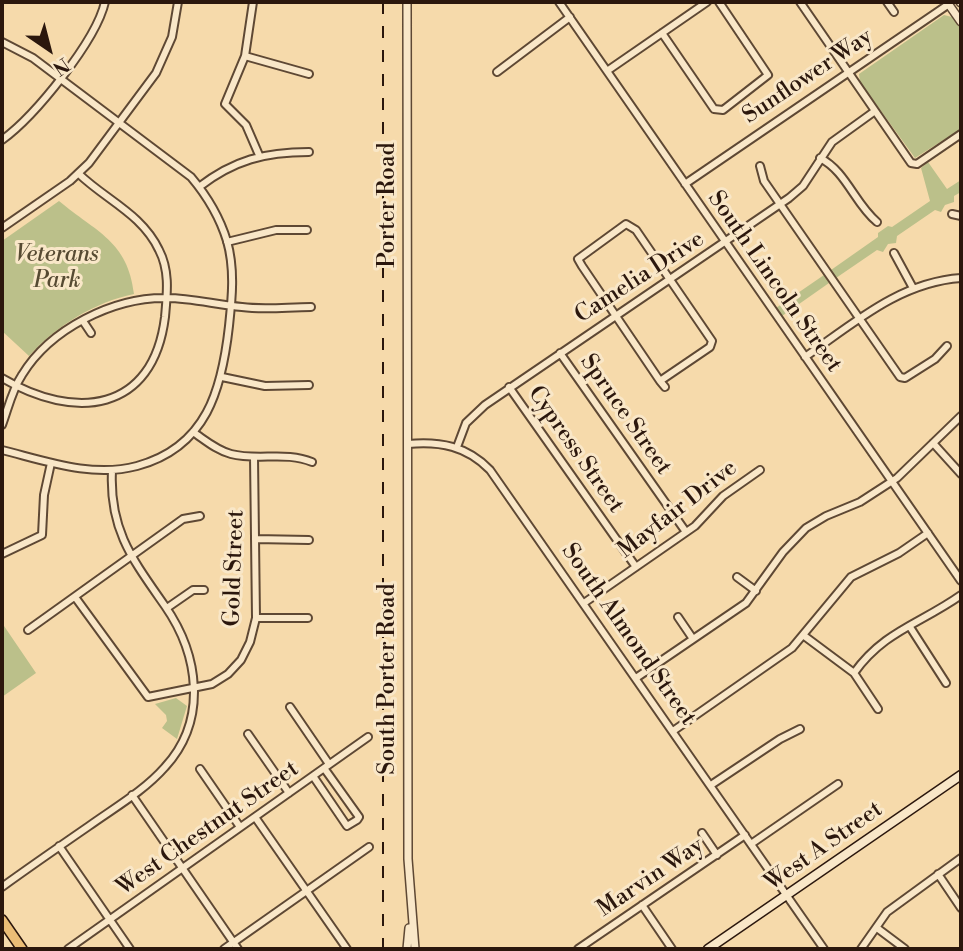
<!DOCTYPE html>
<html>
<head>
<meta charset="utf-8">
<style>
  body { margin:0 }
  #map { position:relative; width:963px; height:951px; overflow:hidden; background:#f6daab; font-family:"Libre Bodoni",serif }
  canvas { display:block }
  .frame { position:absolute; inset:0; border:4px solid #2b170d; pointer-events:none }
  .north { position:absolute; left:14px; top:14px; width:70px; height:70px; -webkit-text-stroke:5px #f9e7c8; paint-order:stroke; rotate:145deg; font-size:19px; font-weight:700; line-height:28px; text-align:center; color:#2b170d }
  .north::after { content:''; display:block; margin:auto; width:24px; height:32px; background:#2b170d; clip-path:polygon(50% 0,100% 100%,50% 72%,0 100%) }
</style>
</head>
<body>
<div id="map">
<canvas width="963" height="951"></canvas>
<div class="frame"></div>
<div class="north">N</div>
</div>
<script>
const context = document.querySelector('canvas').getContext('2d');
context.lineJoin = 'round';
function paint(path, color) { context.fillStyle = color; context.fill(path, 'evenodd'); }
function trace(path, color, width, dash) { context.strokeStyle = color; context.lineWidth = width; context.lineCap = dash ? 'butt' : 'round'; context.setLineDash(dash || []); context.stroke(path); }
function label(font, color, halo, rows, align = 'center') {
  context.font = font + ' "Libre Bodoni",serif'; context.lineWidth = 6; context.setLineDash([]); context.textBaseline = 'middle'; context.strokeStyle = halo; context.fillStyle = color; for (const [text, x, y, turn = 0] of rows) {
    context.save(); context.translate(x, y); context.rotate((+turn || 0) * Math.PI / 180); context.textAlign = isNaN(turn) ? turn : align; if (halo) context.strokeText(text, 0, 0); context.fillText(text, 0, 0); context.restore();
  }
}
paint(new Path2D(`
  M944,15l8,2 9,12v100l-46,29 -55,-76 -1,-8z
  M928,162l19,27 14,-9v12l-7,4v6l-9,3 -4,7 -6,-2 -38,26 -1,7 -8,1 -5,8 -6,-2 -41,28 -5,-8 47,-33v-4l10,-7 4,1 38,-26 -9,-33z
  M59,201c37,31 69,40 75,93 -39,8 -78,32 -105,62l-27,-25v-90z
  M824,275l5,8 -47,33 -6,-8z
  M2,623l34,50 -34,24z
  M176,698l11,8 -10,33 -15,-11 5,-7 -1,-6 -11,-11z`), '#bbc08a');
const minor = new Path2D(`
  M253,2l-8,54 -20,48 21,21 13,30
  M559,2l402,579
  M800,2l111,161 6,1 44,-30
  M887,2l7,10
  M662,33l52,76 9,1 45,-35 -49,-73
  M2,42l31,16 158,119c16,19 29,41 36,64 8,28 5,57 2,85 -7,63 -22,121 -92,140 -45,12 -91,-5 -135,-16
  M245,56l64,18
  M607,71l100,-69
  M497,72l73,-55
  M2,140c33,-24 94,-99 103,-138
  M820,158c26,13 35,46 57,64
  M760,166l4,15 136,196 5,1 30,-19 12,-13
  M685,184l264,-180
  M199,187c35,-27 66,-35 110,-35
  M952,214l9,2
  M2,228l68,-47 19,-18 67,-90 16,-36 6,-35
  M227,242l49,-12h31
  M894,253l19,35
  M83,321l8,12
  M560,353l126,179
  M805,357c49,-34 95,-75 156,-79
  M222,377l43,9 44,-1
  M2,378c73,43 151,35 163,-61 2,-23 5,-46 -6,-67 -17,-36 -53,-50 -80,-76
  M660,381l50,-34 2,-6 -76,-111 -10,-6 -48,35 4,7 78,115 5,6
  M509,387l127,180
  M2,425c6,-16 10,-35 20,-50 28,-46 91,-78 145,-77 25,0 50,7 75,9 22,3 46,0 69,0
  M193,432c12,8 23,18 38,22 27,7 55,-3 81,8
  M933,443l28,31
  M408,444c32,-3 59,2 82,26l334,479
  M457,447l9,-24 19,-18 304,-207 14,-12 29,-44 43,-31
  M255,539l54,1
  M2,554l40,-19 2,-40 7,-32
  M737,577l19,14
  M75,597l73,100 64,-13 16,-10 13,-14 9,-18 6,-24 -2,-161
  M584,603l111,-77 28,-30 37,-26
  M167,608l26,-18h11
  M678,617l15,22
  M256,618h52
  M910,627l36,56
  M28,630l155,-111 17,-3
  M803,635l51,38 24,36
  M854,673c30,-42 66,-49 107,-78
  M636,678l110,-75 37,-51 23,-24 20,-12 34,-14 37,-24 64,-62
  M290,707l39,57
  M673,731l119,-83 59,-71 48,-24 29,-20
  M248,734l41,59
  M200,769l40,58
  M313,776l34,50 10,-6 2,-3 -35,-49
  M711,785l69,-46 20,-10
  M132,795l106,154
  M255,817l92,132
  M702,833l15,22
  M751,844l87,-60
  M59,846l71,103
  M938,874l23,34
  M2,887c29,-21 58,-41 87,-61 25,-18 55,-35 76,-59 43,-47 34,-112 0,-161 -32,-46 -56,-76 -53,-135
  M642,905l30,44
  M877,928l28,21
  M68,949l300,-212
  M224,949l145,-102
  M578,949l167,-114
  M861,949l26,-37 74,-54`);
const tertiary = new Path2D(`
  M407,2l1,857 7,90
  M947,2l14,20
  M960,2l1,1
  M407,949l2,-21`);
const secondary = new Path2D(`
  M708,949l253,-174`);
const primary = new Path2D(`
  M2,920l20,29`);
trace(minor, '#5e4834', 10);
trace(tertiary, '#5e4834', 10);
trace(secondary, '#2b170d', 11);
trace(primary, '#2b170d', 12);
trace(minor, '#f9e7c8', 6);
trace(tertiary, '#f9e7c8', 7);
trace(secondary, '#f9e7c8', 8);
trace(primary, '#ebbd76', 9);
trace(new Path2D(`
  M383,2v947`), '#2b170d', 2, [12, 12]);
label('23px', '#2b170d', '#f9e7c8', [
  ["Sunflower Way",808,77,-34],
  ["Porter Road",388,205,-90],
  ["Camelia Drive",640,278,-33],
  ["South Lincoln Street",774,282,55],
  ["Spruce Street",625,415,55],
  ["Cypress Street",575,450,55],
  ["Mayfair Drive",678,510,-38],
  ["Gold Street",235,568,-88],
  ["South Almond Street",628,635,55],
  ["South Porter Road",388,679,-90],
  ["West Chestnut Street",208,829,-35],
  ["West A Street",824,847,-35],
  ["Marvin Way",651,878,-34]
]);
label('italic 23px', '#564a32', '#f9e7c8', [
  ["Veterans",57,255],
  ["Park",57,281]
]);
</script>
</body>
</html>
